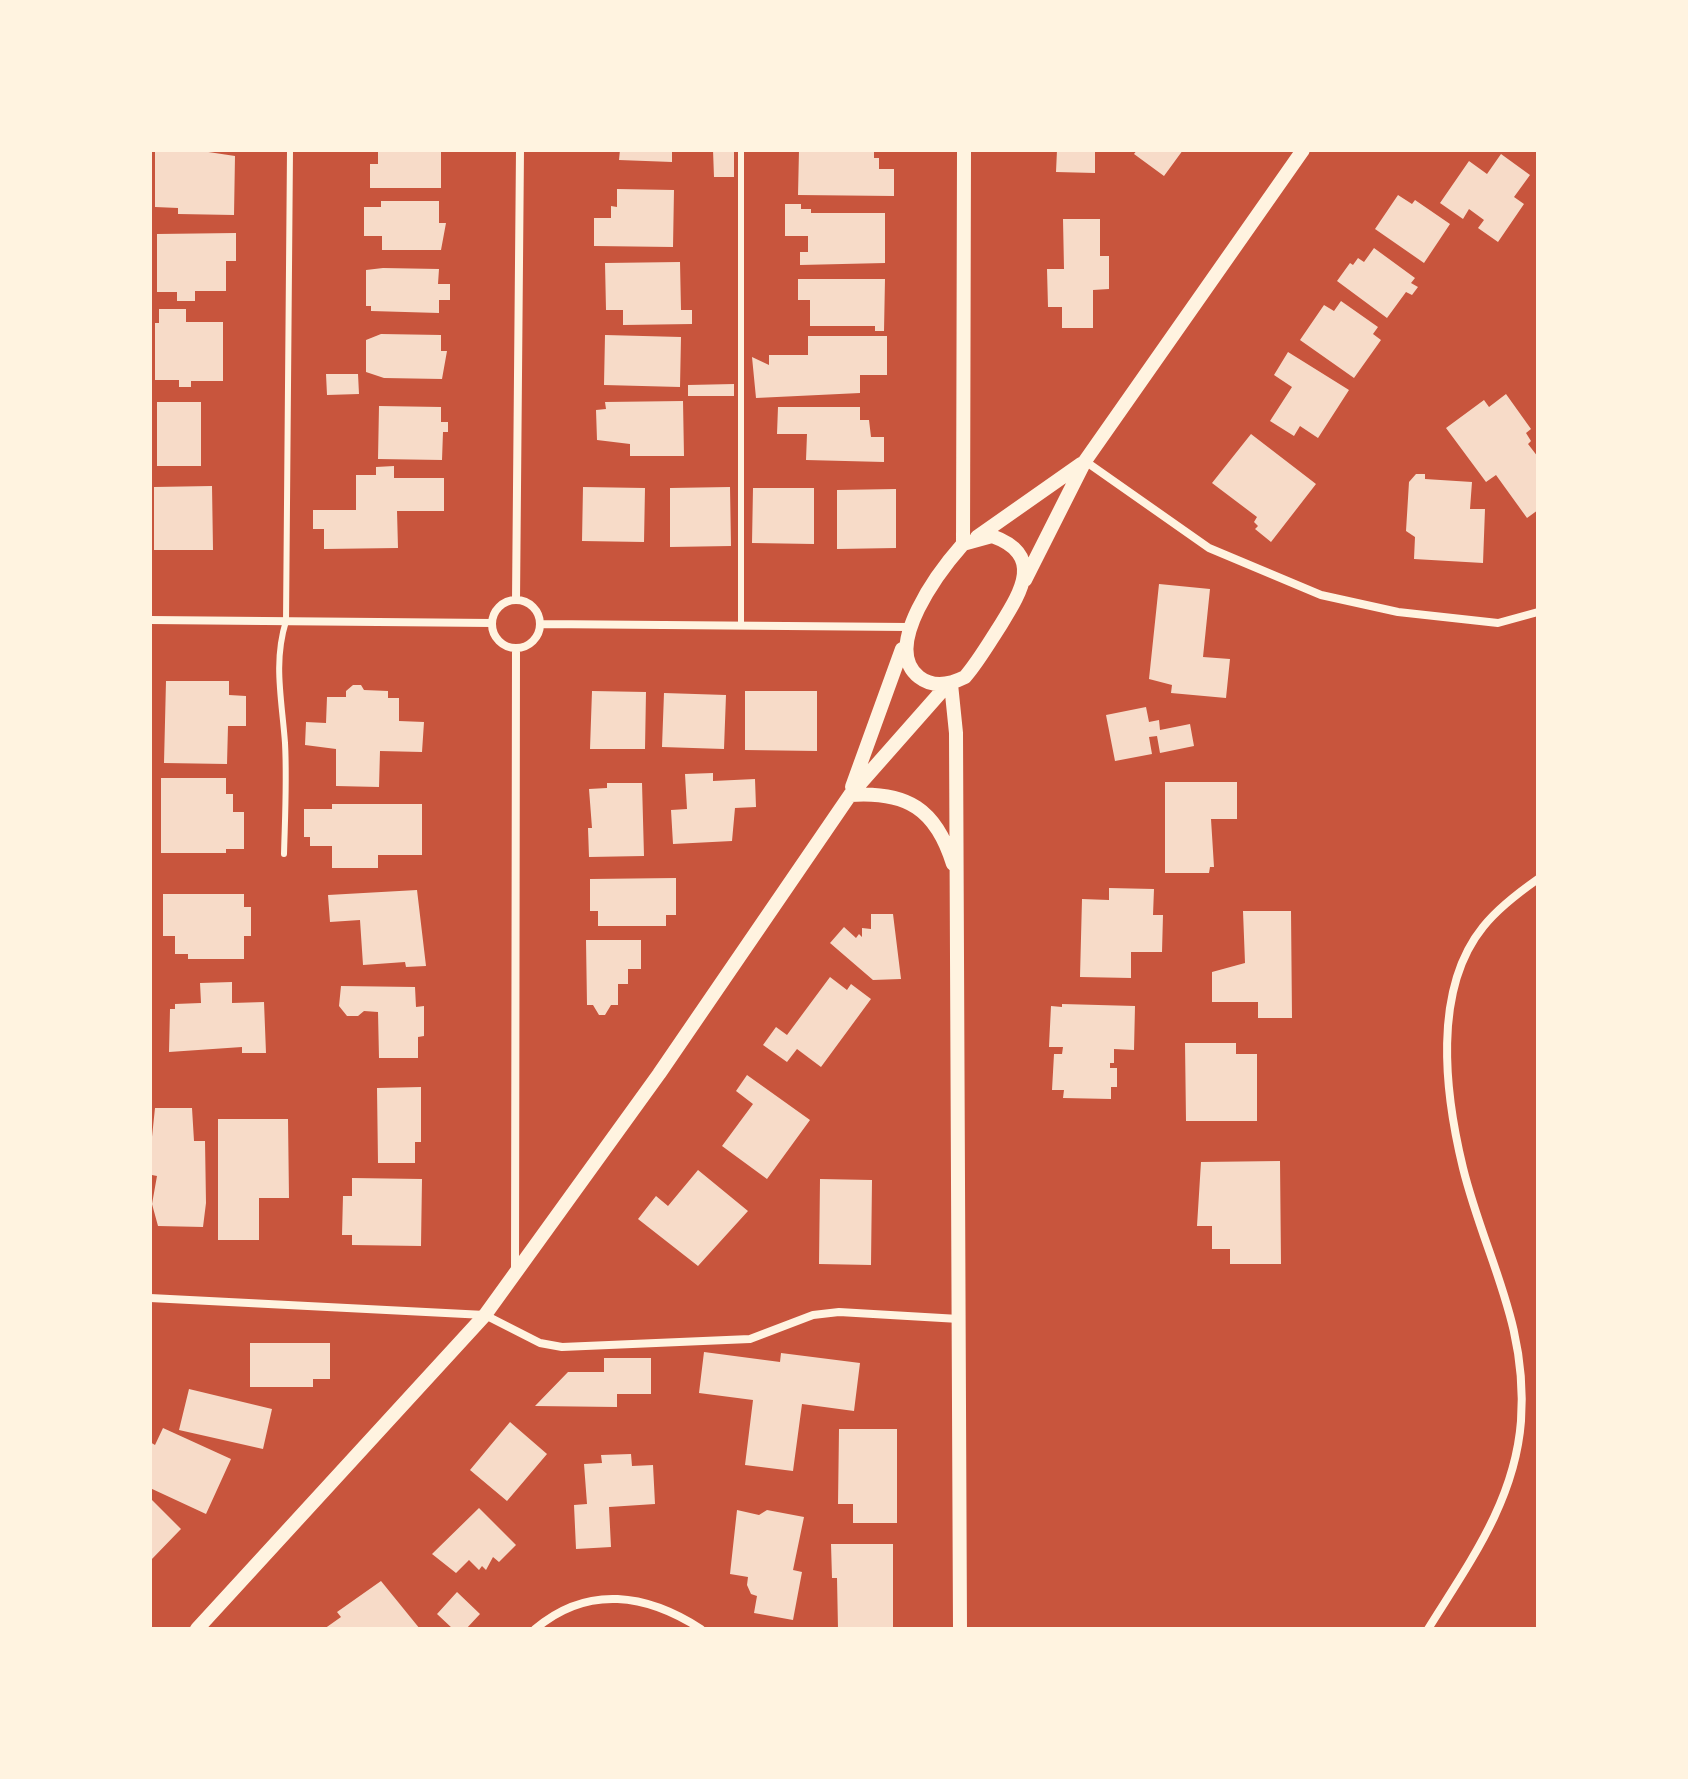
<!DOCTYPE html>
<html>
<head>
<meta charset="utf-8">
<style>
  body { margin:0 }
  #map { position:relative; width:1688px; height:1779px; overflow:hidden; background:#c8553d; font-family:"Varela Round",sans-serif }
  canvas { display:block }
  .frame { position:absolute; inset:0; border:152px solid #fff3e0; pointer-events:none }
</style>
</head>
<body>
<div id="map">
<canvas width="1688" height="1779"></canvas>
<div class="frame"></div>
</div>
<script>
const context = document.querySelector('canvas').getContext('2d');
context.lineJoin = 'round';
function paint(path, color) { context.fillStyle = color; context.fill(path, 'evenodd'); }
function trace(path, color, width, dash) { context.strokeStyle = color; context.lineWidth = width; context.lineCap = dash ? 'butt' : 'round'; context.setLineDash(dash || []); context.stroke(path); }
paint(new Path2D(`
  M155,150h40l40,6 -1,59 -56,-1v-6l-23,-1z
  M378,150h63v38h-71v-24h8z
  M620,150h52v12l-53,-2z
  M713,150h21v27h-20z
  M799,150h75v8h5v11h15v27l-96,-1z
  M1057,150h38v23l-39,-1z
  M1137,150h46l-19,26 -30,-22z
  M1501,154l29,21 -16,22 10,7 -26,38 -20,-14 6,-8 -15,-11 -6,10 -23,-16 29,-42 18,13z
  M617,189l57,1 -1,57 -79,-1v-28h17v-12l6,1z
  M1398,195l14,9 3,-4 35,24 -26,39 -49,-34z
  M381,201h58v22h7l-5,27h-59v-14h-18v-29h17z
  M785,204h16v5h10v4h74v50l-85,2v-13h8v-16h-23z
  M1063,219h37v37h9v33l-16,1v38h-31v-21h-14l-1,-38h17z
  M236,233v28h-10v30h-31v10h-18v-9h-20v-58z
  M1374,248l41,30 -4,5 7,4 -6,8 -6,-3 -19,26 -50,-37 13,-18 3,2 5,-7 6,4z
  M680,262l1,48h11v14l-69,1v-15h-17l-1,-47z
  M383,268l56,1 -1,15h12v16h-11v13l-68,-2v-5h-5v-36z
  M798,279h87l-1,52h-9v-5h-65v-26h-12z
  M1341,301l37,26 -5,7 8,6 -27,38 -54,-38 24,-35 10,6z
  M159,309h27v13h37v59h-32v6h-12v-7h-24v-57h4z
  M381,334l60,1v16h6l-5,28 -58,-1 -18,-6v-32z
  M605,335l76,2 -1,50 -76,-2z
  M808,336h79v39h-27v18l-104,5 -4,-41 17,8v-10h39z
  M1288,352l61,38 -31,48 -18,-12 -6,10 -24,-15 22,-34 -18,-12z
  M326,374h32l1,20 -32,1z
  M734,384v12h-46v-11z
  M1506,394l25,35 -5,4 5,8 -3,3 10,13v53l-11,8 -31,-43 -10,7 -40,-54 38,-28 5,7z
  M683,401l1,55h-54v-12l-33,-4 -1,-30 10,-1 -1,-7z
  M157,402h44v64h-44z
  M379,406l62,1v15h7v10h-5l-1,28 -64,-1z
  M778,407h82v13h9l2,17h13v25l-78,-2 1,-26h-30z
  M1251,434l65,50 -45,58 -16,-13 3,-3 -4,-4 3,-5 -45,-34z
  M394,466v12h50v33h-47l1,37 -74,1v-20h-11v-19h43v-35h20v-8z
  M1416,474h9v5l47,3 -2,27h15l-2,54 -69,-4 1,-22 -9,-6 3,-49z
  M212,486l1,64h-59v-63z
  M583,487l62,1 -1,54 -62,-1z
  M730,487l1,59 -61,1v-59z
  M753,488h61v56l-62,-1z
  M896,489v59l-59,1v-59z
  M1159,584l51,5 -7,68 27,2 -4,39 -55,-5 1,-8 -23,-6z
  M166,681h63v14l17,1v30h-18l-1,38 -63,-1z
  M353,685h8l3,5 24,1v7h11v23l25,1 -2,30 -42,-1 -1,36 -43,-1v-37l-31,-4 1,-23 20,1 1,-26h19v-6z
  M592,691l54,1 -1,57h-55z
  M745,691h72v60l-72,-1z
  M664,693l62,2 -2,54 -62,-2z
  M1146,707l3,15 10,-2 1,10 30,-6 4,22 -34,7 -3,-17 -8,1 3,17 -37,7 -9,-46z
  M713,773v8l42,-2 1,28 -21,1 -3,33 -59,3 -2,-34 16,-1 -2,-35z
  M161,778h65v16h7v18h11v37h-18v4h-65z
  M1165,782h72v37h-26l3,48h-4l-1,6h-44z
  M607,783h35l2,73 -55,1 -1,-29h4l-3,-39 18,-1z
  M332,804h90v51h-44v13h-46v-22h-22v-9h-6v-28h28z
  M676,878v37h-10v11h-68v-15h-8v-32z
  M1109,888l45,1 -1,26h10l-1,37h-31v26l-51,-1 2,-78 27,1z
  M417,890l9,76 -20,1 -1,-5 -42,3 -3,-45 -30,2 -2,-27z
  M163,894h81v13h7v29h-7v23h-56v-5h-13v-18h-12z
  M1243,911h48l1,107h-34v-16h-46v-30l33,-9z
  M871,914h22l8,65 -28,1 -43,-37 14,-16 12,11 3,-4 3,3v-9l9,1z
  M586,940h55v29h-13v15h-10v21h-7l-6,10h-6l-6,-10h-6z
  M830,977l17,13 4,-6 20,15 -50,68 -24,-18 -10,13 -24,-17 13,-18 11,8z
  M232,982v21l32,-1 2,51h-24v-6l-73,5 1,-43h5v-5l26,-1 -1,-20z
  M341,986l74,1 1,20 8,-1v30l-6,1v21h-39l-1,-46 -14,-1 -6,5h-11l-8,-10z
  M1062,1004l73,2 -1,44 -20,-1v14h-4v5h7v19h-6v12l-48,-1 1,-8h-12l2,-36h8l1,-7h-14l2,-41 11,1z
  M1185,1043h51v11h21v67h-71z
  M747,1075l63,45 -43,59 -45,-33 31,-42 -17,-13z
  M421,1087v55h-6v21h-37l-1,-75z
  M155,1108h37l2,33h11l1,62 -3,24 -45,-1 -6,-22 5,-28 -5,-1 -2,-19z
  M218,1119h70l1,79h-30v42h-41z
  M1280,1161l1,103h-51v-15h-18v-23h-15l4,-64z
  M698,1170l50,41 -50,55 -60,-47 18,-23 12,10z
  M352,1178l70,1 -1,67 -69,-1v-10h-10l1,-39h9z
  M820,1179l52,1 -1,85 -52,-1z
  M250,1343h80v36h-17v8h-63z
  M704,1352l76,10 1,-9 79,10 -6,48 -52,-7 -9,67 -48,-6 8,-65 -54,-7z
  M604,1358h47v36h-34v13l-82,-1 33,-34h36z
  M189,1389l83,20 -9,40 -84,-19z
  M510,1422l37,32 -40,47 -37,-31z
  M163,1428l68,31 -25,55 -56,-26v-46l5,3z
  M839,1429h58v94h-44v-19h-15z
  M631,1454l1,12 21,-1 2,39 -46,3 2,40 -35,2 -2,-44 13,-1 -3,-40 18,-1 -1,-8z
  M150,1498l31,31 -31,32z
  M479,1508l37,37 -17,17 -6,-5 -7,13 -4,-4 -3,4 -10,-10 -13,13 -24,-19z
  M737,1510l22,5 8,-5 37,7 -11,53 9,2 -9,48 -39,-7 3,-17 -6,-2 -4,-9 1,-8 -18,-3z
  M831,1544h62v85h-55l-1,-51h-5z
  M381,1581l39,48h-96l17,-12 -4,-5z
  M457,1592l23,22 -14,15h-13l-16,-15z`), '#f7dbc8');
trace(new Path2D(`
  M741,626v-476
  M284,854c1,-37 3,-74 1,-111 -3,-43 -12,-80 1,-122l4,-471`), '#fff3e0', 6);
trace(new Path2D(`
  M1085,461l124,87 112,47 77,17 100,11 40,-11
  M492 624a24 24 0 1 1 48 0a24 24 0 1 1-48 0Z
  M516,600l4,-450
  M150,620l342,3
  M541,624l367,3
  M515,1272l1,-624
  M150,1298l335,17 55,28 22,4 188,-8 63,-24 26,-3 120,7
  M535,1629c53,-45 112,-35 166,0
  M1428,1629c41,-66 87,-128 93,-208 7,-98 -36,-164 -58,-253 -18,-74 -31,-178 20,-241 15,-19 35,-34 55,-48`), '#fff3e0', 8);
trace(new Path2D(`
  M992,536c53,19 29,56 8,90 -11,17 -22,36 -35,51 -16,8 -32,11 -46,0 -38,-30 21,-107 44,-133z
  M977,537l104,-73
  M963,544l1,-394
  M1025,580l60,-119 218,-311
  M951,684l5,49 4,896
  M852,787l50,-138
  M850,795c57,-4 86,14 103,69
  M197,1629l288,-314 174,-241 191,-279 98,-111`), '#fff3e0', 14);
</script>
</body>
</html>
